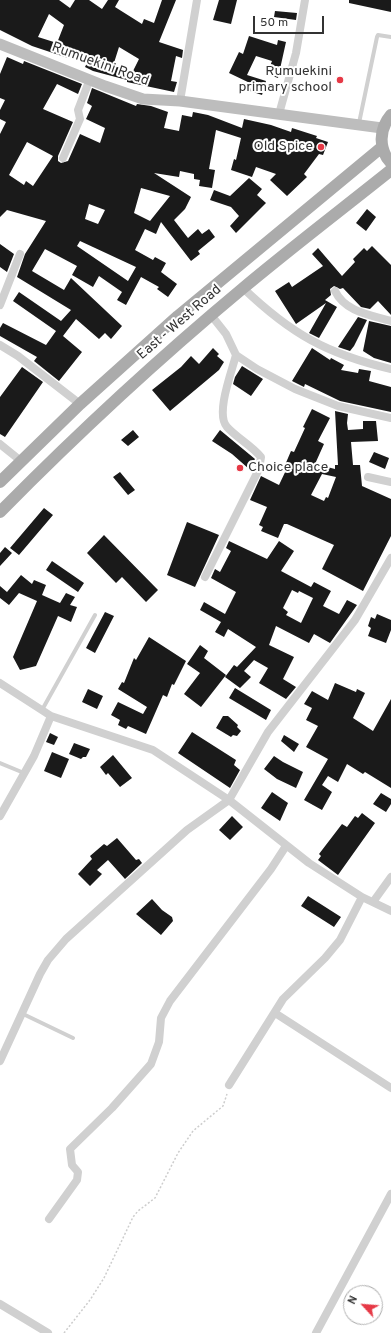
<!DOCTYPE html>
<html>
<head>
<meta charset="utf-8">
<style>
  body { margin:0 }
  #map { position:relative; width:391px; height:1333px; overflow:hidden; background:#fff; font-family:Overpass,sans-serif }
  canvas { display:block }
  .north { position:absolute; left:343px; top:1285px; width:40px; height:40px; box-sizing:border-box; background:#fff; border:1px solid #adadad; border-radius:50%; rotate:296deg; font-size:11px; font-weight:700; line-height:16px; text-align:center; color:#333 }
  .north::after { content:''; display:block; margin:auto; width:14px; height:18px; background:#e63946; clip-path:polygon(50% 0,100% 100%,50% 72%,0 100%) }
  .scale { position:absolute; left:253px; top:16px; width:71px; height:18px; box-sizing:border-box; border:2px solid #333; border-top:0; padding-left:5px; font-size:12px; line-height:14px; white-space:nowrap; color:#333; -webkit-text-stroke:3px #fff; paint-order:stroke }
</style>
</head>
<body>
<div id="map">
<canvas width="391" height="1333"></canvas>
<div class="north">N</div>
<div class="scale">50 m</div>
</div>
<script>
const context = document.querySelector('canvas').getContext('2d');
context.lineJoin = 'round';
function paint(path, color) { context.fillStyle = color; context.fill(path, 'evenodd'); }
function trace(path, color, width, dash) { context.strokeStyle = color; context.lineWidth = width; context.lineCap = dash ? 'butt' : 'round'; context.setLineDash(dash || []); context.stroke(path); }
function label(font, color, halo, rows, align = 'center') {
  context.font = font + ' Overpass,sans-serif'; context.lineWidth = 4; context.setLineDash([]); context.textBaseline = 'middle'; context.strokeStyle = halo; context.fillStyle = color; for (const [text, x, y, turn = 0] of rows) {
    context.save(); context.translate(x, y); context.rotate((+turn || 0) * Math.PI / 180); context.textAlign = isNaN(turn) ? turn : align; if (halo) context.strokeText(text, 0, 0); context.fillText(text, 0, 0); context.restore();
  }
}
paint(new Path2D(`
  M0,0h59l11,8 5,-8h14l13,9 6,-9h11l-4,7 27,17 2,-5 10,4 8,-23h14l-17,42 24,8 -1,8 -6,-2 -5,25 6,1 -3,10 -47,-10v-2l-34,-9 -8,-4 2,-4 -17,-10 -2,5 -36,-12 -32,-16zM49,14l15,11 -7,18 -19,-6zM119,47l20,12 -6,12 -20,-5z
  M219,0h18l-6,24 -18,-4z
  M349,0h42v12l-42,-9z
  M275,11l22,2 -1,7 -22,-3z
  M249,36l28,9 1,-5 8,2 -8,36 -11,-4 5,-13 -16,-5 -9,19 19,6 -4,14 -12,-4 2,-7 -23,-11 10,-21 4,2z
  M7,57l16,7 1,-3 58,23 -4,10 -21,-10 -14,25 30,13 -15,34v5l3,2 7,-2 12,-27 20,9 5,-15 -19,-9 6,-13 -5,-3 5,-15 44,18 1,-2 14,2 17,6 -4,16 15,3 3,-16 10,2 1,-5 15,3 34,13 2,-9 27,6 20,7 1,-4 25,8 -1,2 12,4 -5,13 -4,-1 -15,20 3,3 -20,19 -17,-16 6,-6 -20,-7 -4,10 -21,-7 3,-11 2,1 5,-22 -25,-8 -7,39 6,1 -3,18 -13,-2 1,-6 -6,-1v-5l-14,-3 -1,6 -25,-4 37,24 -6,12 -11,11 14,18 10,-9 4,5 7,-5 6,8 -17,14 2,3 -9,7 -30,-39 -5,12 -11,-5 -10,21 18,10 2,-3 11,6 -5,9 16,12 -9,13 -11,-8 2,-2 -18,-10 -15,28 -9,-5 5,-8 -23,-16 -6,11 -21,-12 5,-9 -32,-17 -13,22 32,19 7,-12 51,48 -11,13 -6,-6 -6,6 -23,-20 -13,17 19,16 -23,29 -25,-20 3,-4 -37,-21v-8l3,-5 43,22 10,-14 -43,-30 6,-9 42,29 10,-11 -54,-33 8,-23 21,-33 -39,-11 -7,7v-83l6,-12 -6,-3v-9l5,-10 -5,-2v-24zM27,142l26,14 -20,30 -7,-5 -2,4 -15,-10zM141,188l29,8 -20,25 -16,-8zM89,204l16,6 -7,14 -13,-5zM80,241l56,26 -8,14 -51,-35z
  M249,178l13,11 -5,6 9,8 -30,30 -6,-7 9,-10 -8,-9 -21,-7 4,-10 16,6z
  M367,209l9,8 -10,14 -10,-8z
  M0,244l14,10 -7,18 -7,-5z
  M372,246l19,19v50l-13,-14 -8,8 -9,-2 -18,-19 -3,1 -6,-3 -4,3 1,6 -6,5 12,7 -18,31 -10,-5 17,-30 -30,21 -21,-33 14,-9 3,5 31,-21 -11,-12 6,-6 24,28 13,-14 -2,-3 11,-11 3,3z
  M358,317l9,3 -13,26 -4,5 -12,-4z
  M369,321l22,5v37l-17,-5 -11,-7z
  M213,348l6,6 -2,2 7,6 -5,8 -49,41 -18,-21 29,-23 10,-11 8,8z
  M312,348l18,12 1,-2 13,7 -3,5 17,3 1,-4 12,2 -2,10 22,6v25l-51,-11 -35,-17 -1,3 -12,-6z
  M242,366l21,13 -12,17 -18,-12 2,-7z
  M22,367l21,15 -38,55 -5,-3v-37z
  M312,409l18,9 -12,23 6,3 -9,20 20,5v-4h3l-3,-54 13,3 -1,9 1,7 15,-1v-8h13l2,20 -27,1 2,23h7l2,21 29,13v37l-28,55 -41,-22 12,-24 -47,-21h-3l-6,14 -17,-7 2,-4 -4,-2 8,-18 -17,-7 11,-24 18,9 9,-19 -3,-1 6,-14 3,1 11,-24 -2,-1zM322,474l14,3 -8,21 -2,-1 -2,4 -13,-6z
  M133,430l6,7 -11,9 -7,-6z
  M220,430l35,29 -6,10 -17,-15 -20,-13z
  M374,452l15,6 -4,11 -16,-7z
  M120,472l15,18 -7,5 -15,-18z
  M44,508l9,7 -34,40 -9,-7z
  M187,522l32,13 -24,52 -28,-12z
  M104,535l54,55 -12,12 -24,-25 -6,6 -29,-30z
  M229,541l38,18 12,-18 15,10 -13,20 30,16 3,-5 17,9 -8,15 16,8 8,-14 10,5 -27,38 -16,-9 -5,9 -33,-17 -7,19 25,12 -11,22 13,8 -10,12 -27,-16 9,-15 -14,-8 -10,11 7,6 -11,11 -15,-11 9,-12 3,2 19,-20 -28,-18 -4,8 -9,-5 6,-10 -21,-12 4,-8 21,12 11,-22 -25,-14 4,-9 5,3 11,-21 -5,-3zM292,590l6,3 1,-2 14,7 -12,25 -15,-8 2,-3 -5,-4z
  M5,547l7,6 -12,13v-13z
  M52,561l32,22 -6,9 -32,-22z
  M21,575l11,9 2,-4 12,5 -4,10 18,8 6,-10 9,4 -5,8 7,2 -6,15 -13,-6 -22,50 -16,4 -7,-13 24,-56 -18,-8 -10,12 -9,-7v-12l7,6z
  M105,612l9,4 -19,37 -9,-5z
  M377,614l14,6v10l-5,13 -18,-7 3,-8 -3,-2 3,-9 4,2z
  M149,637l37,24 -12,24 -2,-1 -5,13 -4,-2 -17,39 -18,-8 -2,3 -8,-4 2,-5 -9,-5 7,-13 25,12 4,-7 -29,-18 4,-7 2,1 10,-25 2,2z
  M200,645l8,6 -4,7 22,17 -25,32 -17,-13 16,-21 -13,-9z
  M335,683l21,9 1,-3 8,4 -12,25 20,13 18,-32v89l-26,-16 -2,2 -16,-10 -9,18 -10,-6 -6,9 10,7 -10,18 -18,-10 24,-41 -22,-12 12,-21 -12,-6 6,-12 -8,-4 8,-13 16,9z
  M235,688l36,22 -5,10 -37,-22z
  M88,689l15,7 -6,13 -15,-7z
  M223,716h5l10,9 -1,2 4,4 -4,5 -4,-1 -2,2 -15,-9z
  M192,732l44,28 -2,5 6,5 -10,18 -52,-35z
  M50,733l8,4 -4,8 -8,-3z
  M284,735l15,9 -5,8 -13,-11z
  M74,743l16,6 -4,8h-3l-2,2 -12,-5z
  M52,752l17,7 -8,19 -17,-7z
  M113,755l19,23 -12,9 -12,-14 -2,2 -6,-8z
  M274,756l9,6 20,10 -7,16 -19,-9 -13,-10z
  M272,792l16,11 -8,18 -19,-13z
  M381,793l10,6v5l-5,8 -13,-8z
  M362,813l13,10 -37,52 -20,-15 3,-4 -2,-2 23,-30 5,3 8,-11 3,2z
  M232,816l11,11 -13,13 -11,-10z
  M117,838l19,22 3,-1 3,4 -17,16 -17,-19 -11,10 5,4 -12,12 -12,-12 14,-15 -2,-3 14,-12 3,2z
  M308,896l33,21 -7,10 -33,-21z
  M152,899l10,11 10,7 1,4 -12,14 -25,-21z`), '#1a1a1a');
trace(new Path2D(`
  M64,1333l26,-33 14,-22 29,-61 5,-6 17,-13 23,-45 15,-22 30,-25 4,-12`), '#cdcdcd', 1.5, [2, 2]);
trace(new Path2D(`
  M359,123l18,-86 1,-2 13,2
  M42,710l53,-95
  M0,763l24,10
  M21,1013l52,25`), '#d0d0d0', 4);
trace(new Path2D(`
  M180,101l17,-101
  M279,114l17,-61 9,-53
  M63,158l17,-39 -2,-9 12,-31
  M243,288c48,46 84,66 148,81
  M335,291c10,21 36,24 56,30
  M0,305l20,-51
  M211,315l15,19 10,21 21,14 38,20 43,17 53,12
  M0,345l18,11 62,48
  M0,444l21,17
  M368,477l23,5
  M205,577l54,-108 2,-12c-10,-12 -24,-19 -34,-30 -12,-13 5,-56 9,-72
  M0,683l51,33 102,34 76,50 80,63 53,34 29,14
  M0,816l34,-60 17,-40
  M373,902l18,-25
  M275,1013l116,75
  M0,1061l40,-87 8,-14 18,-21 121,-109 42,-30 39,-68 87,-112 36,-62
  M229,1085l54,-86 42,-41 15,-18 22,-43
  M49,1219l28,-39 1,-8 -6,-7 -2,-16 42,-41 39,-44 8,-22 2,-24 9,-17 101,-132 15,-23
  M0,1304l48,29
  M316,1333l75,-139`), '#d0d0d0', 8);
trace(new Path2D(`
  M0,44l105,42 38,13 37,2 202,27`), '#bdbdbd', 11);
trace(new Path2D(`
  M391,115c-12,14 -13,34 0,48
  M0,482l80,-78 98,-88 204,-169
  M0,512c77,-78 158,-153 242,-223 49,-41 99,-79 149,-119`), '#ababab', 12);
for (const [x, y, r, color] of [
  [340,80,4,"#e63946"],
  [321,147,4,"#e63946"],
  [240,468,4,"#e63946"]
]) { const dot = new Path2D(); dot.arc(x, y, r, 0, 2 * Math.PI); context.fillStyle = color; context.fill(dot); trace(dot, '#fff', 1.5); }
label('14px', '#333', '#fff', [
  ["Rumuekini Road",100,65,20],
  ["East - West Road",180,323,-41]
]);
label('14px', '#333', '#fff', [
  ["Rumuekini",332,72],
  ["primary school",332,88],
  ["Old Spice",313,147],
  ["Choice place",248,468,"left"]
], 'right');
</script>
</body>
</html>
